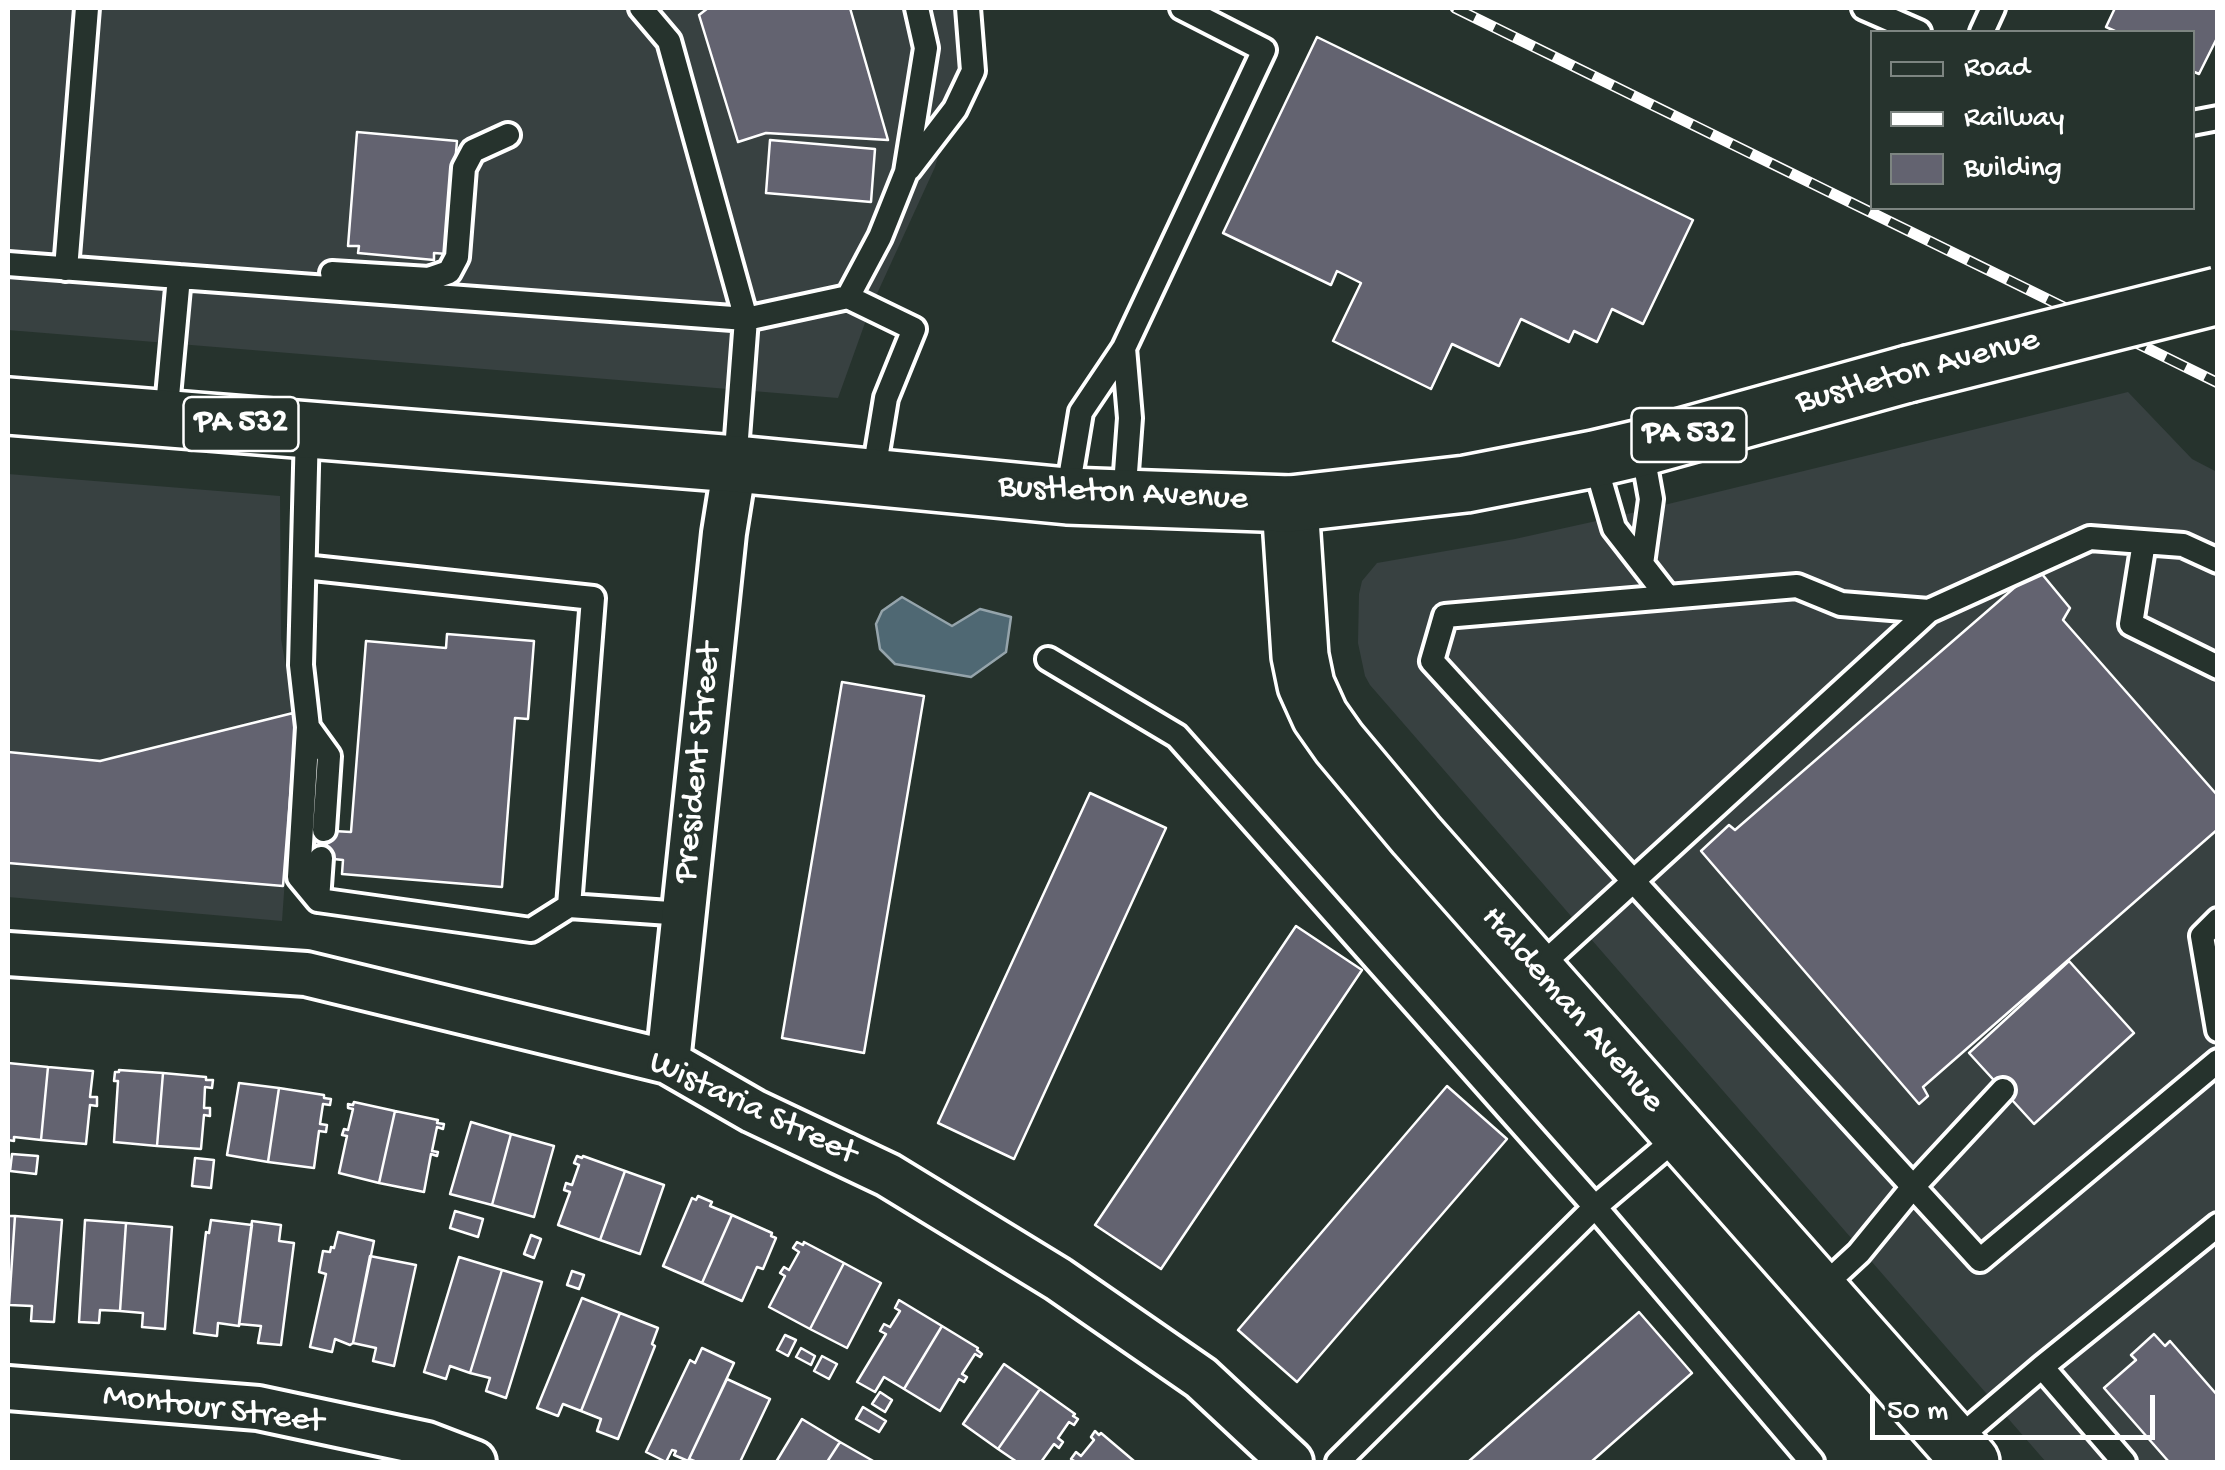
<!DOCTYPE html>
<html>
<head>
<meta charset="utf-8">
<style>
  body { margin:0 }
  #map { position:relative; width:2225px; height:1470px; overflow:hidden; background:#26332d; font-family:"Gochi Hand",sans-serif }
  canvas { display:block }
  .frame { position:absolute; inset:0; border:10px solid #fff; pointer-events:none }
  .legend { position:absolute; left:1870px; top:30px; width:325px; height:180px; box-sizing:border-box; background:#26332d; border:2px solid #7d8581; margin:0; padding:12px 18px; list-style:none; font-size:30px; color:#fff }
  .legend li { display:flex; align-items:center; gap:20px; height:50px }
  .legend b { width:50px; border:2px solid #7d8581 }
  .scale { position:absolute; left:1870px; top:1395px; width:285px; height:45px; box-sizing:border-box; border:5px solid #fff; border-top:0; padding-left:12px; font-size:30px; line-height:35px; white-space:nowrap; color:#fff; -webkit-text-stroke:8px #26332d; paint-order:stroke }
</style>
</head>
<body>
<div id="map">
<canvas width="2225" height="1470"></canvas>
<div class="frame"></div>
<ul class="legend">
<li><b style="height:12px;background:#26332d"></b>Road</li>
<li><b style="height:12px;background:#fff"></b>Railway</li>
<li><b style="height:28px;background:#636370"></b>Building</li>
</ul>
<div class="scale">50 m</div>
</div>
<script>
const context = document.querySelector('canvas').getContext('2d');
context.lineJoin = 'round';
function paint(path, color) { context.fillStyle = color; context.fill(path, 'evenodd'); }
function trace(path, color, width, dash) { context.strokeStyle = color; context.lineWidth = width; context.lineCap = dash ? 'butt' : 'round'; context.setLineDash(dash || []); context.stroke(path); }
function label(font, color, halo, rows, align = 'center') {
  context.font = font + ' "Gochi Hand",sans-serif'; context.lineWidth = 8; context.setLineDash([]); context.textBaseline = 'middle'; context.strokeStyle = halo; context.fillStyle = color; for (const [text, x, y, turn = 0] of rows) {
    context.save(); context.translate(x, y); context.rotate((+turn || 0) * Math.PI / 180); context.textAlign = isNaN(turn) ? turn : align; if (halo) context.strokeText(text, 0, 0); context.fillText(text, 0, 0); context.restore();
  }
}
paint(new Path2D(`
  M8,8h956l2,41 -7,34 -24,84 -65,142 -32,89 -830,-68z
  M2128,392l64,67 25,13v990h-171l-676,-777 -5,-9 -7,-33 1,-49 3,-13 15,-18 138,-24 104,-23z
  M8,474l272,22 1,143 15,84 -14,198 -274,-24z`), '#384141');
const water = new Path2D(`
  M902,597l50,29 28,-17 31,8 -5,35 -35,25 -76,-13 -15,-15 -4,-25 6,-13z`);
paint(water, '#4f6873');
trace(water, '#95a4ab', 2.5);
const building = new Path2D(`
  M708,8h142l38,132 -122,-7 -28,9 -39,-127z
  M2115,8h103v28l-19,38 -7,-3v-39h-75l-11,-5z
  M1317,37l376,183 -50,104 -31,-15 -15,33 -23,-11 -5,11 -48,-23 -22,47 -47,-22 -21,45 -98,-48 28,-58 -24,-12 -6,14 -108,-52z
  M357,132l100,9 -10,113 -13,-1v7l-76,-7 1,-7h-11z
  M770,140l105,9 -4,53 -105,-9z
  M2037,568l33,40 -7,12 155,176v33l-295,258 5,9 -9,8 -218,-253 28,-26 6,5z
  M447,634l87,7 -6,78 -13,-1 -13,169 -160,-13 1,-14 -29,-3 2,-27 35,2 15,-191 80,7z
  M842,682l82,14 -60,357 -82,-15z
  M293,713l3,10 -13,163 -275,-23v-111l92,9z
  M1090,793l76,35 -152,331 -76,-36z
  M1296,926l66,44 -201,299 -66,-44z
  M2069,961l65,72 -100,91 -65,-71z
  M8,1063l40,4 -7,73 -27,-3v4l-6,-1z
  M48,1067l45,4 -3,26h7v9l-7,-1 -4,39 -45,-4z
  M119,1070l44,3 -6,73 -43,-4 4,-61h-4l1,-9h4z
  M163,1073l43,4v3h7l-1,8 -7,-1 -1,21h6v8l-6,-1 -3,34 -44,-3z
  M239,1083l40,5 -11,74 -41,-7z
  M1447,1086l60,53 -210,243 -59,-52z
  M279,1088l45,7v3l7,1 -1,6 -7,-1 -3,20 7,1 -1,7 -7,-1 -5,37 -46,-6z
  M354,1102l41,9 -16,72 -40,-10 8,-37 -5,-1 2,-6 4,1 5,-21 -5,-1v-4l5,1z
  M395,1111l43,9 -1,3 7,1 -1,5 -6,-2 -5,24 6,1 -1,4 -6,-2 -7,38 -45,-9z
  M471,1122l40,12 -19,71 -42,-11z
  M511,1134l43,12 -20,71 -42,-12z
  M12,1154l26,2 -2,18 -26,-3z
  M577,1156l5,2 1,-2 42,15 -25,69 -42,-15 12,-33 -6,-2 2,-7 6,2 7,-20 -5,-2z
  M195,1158l19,2 -3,28 -19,-2z
  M625,1171l39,14 -24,69 -40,-14z
  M698,1196l14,6 -2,4 22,9 -30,68 -39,-17 29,-68 4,2z
  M455,1211l28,8 -5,18 -28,-9z
  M732,1215l40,18 -1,3 5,2 -13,31 -6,-2 -15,34 -40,-18z
  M8,1216h7l-6,89 -1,-1z
  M15,1216l47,4 -8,102 -23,-1 1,-15 -23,-1z
  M85,1220l41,3 -6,88 -20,-1 -1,13 -20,-1z
  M211,1220l41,5 -13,101 -21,-3 -1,13 -23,-3 12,-101 3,1z
  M252,1221l29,4 -2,16 15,2 -13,102 -23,-2 3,-17 -22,-2z
  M126,1223l46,4 -7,102 -23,-2 1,-14 -23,-2z
  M338,1232l36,9 -21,102 -3,2 -15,-6 -3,13 -22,-5 16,-73 -7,-2 4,-21 7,1 1,-5 3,1z
  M531,1235l10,4 -7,19 -10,-4z
  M797,1242l6,3 1,-3 40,21 -34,66 -41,-22 16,-31 -5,-3 4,-6 5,3 10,-18 -6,-4z
  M370,1256l46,9 -22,101 -21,-5 3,-13 -23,-5z
  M459,1257l43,13 -32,103 -20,-7 -4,13 -22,-7z
  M844,1263l37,20 -34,65 -37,-19z
  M502,1270l40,12 -36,116 -20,-7 4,-13 -20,-5z
  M572,1271l12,4 -5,14 -12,-4z
  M582,1298l38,15 -39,98 -18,-7 -5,12 -21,-8z
  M899,1300l43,26 -38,63 -20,-12 -9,15 -18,-10 29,-48 -6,-3 4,-7 6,3 10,-16 -5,-3z
  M1639,1312l53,61 -101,89h-123z
  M620,1313l38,15 -6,16 3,2 -37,93 -21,-8 4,-12 -20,-8z
  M942,1326l36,22 -1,2 5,4 -2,3 -5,-3 -13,20 5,3 -3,5 -5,-3 -19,32 -36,-22z
  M2154,1334l11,12 5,-5 48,55v66h-49l-65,-74 32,-28 -5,-5z
  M785,1335l11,5 -8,16 -11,-6z
  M702,1348l32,15 -46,98 -14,-6 2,-4 -4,-1 -6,12 -20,-10 44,-92 5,3z
  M801,1348l14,8 -4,9 -15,-8z
  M822,1356l15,8 -8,15 -15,-8z
  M1004,1364l36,25 -42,60 -35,-25z
  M727,1379l43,20 -30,63h-43l-8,-3z
  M1040,1389l35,25 -2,2 5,3 -4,6 -5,-3 -11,16 5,4 -4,6 -5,-4 -13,18h-24l-19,-13z
  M880,1392l12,8 -7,12 -13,-8z
  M863,1407l23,14 -7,11 -23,-13z
  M802,1419l38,23 -13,20h-51z
  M1095,1431l4,4 2,-2 33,28 -58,1 -5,-3 5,-7 5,4 13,-16 -3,-3z
  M840,1442l35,20h-48z`);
paint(building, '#636370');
trace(building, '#fff', 2.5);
const service = new Path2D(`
  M1864,8l55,24
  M1982,32l11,-24
  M2192,123l26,-5
  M909,169l46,-60 18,-38 -5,-63
  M8,264l171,13 -13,141
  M66,269l21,-261
  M332,273l97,6 20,-7 8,-15 7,-89 9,-17 35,-16
  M179,277l567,42 -77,-278 -28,-33
  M848,297l66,32 -28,69 -13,79
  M1124,348l6,70 -6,81
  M1642,449l9,50 -9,65
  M1594,459l20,69 53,68
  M735,464l11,-145 102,-22 32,-60 26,-65 20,-124 -9,-40
  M1067,496l14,-84 43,-64 140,-298 -82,-42
  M2144,542l-13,82 87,43
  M304,567l289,31 -24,308 -38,24 -213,-30 -19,-23 9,-150 -7,-62 6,-236
  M1929,611l-88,-7 -44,-18 -352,30 -13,45 548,599 238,-199
  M1048,659l129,77 418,471 217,255
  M308,727l21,29 -5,74
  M318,900l3,-42
  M569,906l115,8
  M2218,920l-16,16 16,94
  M1535,971l394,-360 161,-73 93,7 35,16
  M1818,1291l41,-38 53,-65 91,-98
  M2042,1367l82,95
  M1954,1442l88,-75 176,-142
  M1338,1462l257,-255 85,-72`);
const minor = new Path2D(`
  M8,954l298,20 362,88 85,49 135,64 170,104 143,99 90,84
  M668,1062l56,-529 11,-69
  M8,1388l250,20 169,36 47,18`);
const secondary = new Path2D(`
  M1290,504l10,152 6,29 14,31 19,27 77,92 555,627`);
const primary = new Path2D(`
  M8,406l727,58 332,32 223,8 176,-20 128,-25 47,-11 267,-74`);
trace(service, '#fff', 30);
trace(minor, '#fff', 50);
trace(secondary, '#fff', 62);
trace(primary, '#fff', 62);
trace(service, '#26332d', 22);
trace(minor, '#26332d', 42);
trace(secondary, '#26332d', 55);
trace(primary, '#26332d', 55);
const rail = new Path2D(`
  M1455,8l763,375`);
trace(rail, '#fff', 11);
trace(rail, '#26332d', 8, [22]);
const primaryBridge = new Path2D(`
  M1908,374l310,-78`);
trace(primaryBridge, '#fff', 62, []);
trace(primaryBridge, '#26332d', 55);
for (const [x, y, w] of [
  [241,424,115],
  [1689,435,115]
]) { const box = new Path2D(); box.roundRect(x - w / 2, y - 27, w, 54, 8); context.fillStyle = '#26332d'; context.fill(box); trace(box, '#fff', 2.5); }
label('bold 32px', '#fff', null, [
  ["PA 532",241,424],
  ["PA 532",1689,435]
]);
label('35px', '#fff', '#26332d', [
  ["Bustleton Avenue",1918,373,-15],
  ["Bustleton Avenue",1123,495,3],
  ["President Street",700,763,-84],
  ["Haldeman Avenue",1571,1011,49],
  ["Wistaria Street",752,1110,25],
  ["Montour Street",213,1411,7]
]);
</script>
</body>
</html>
